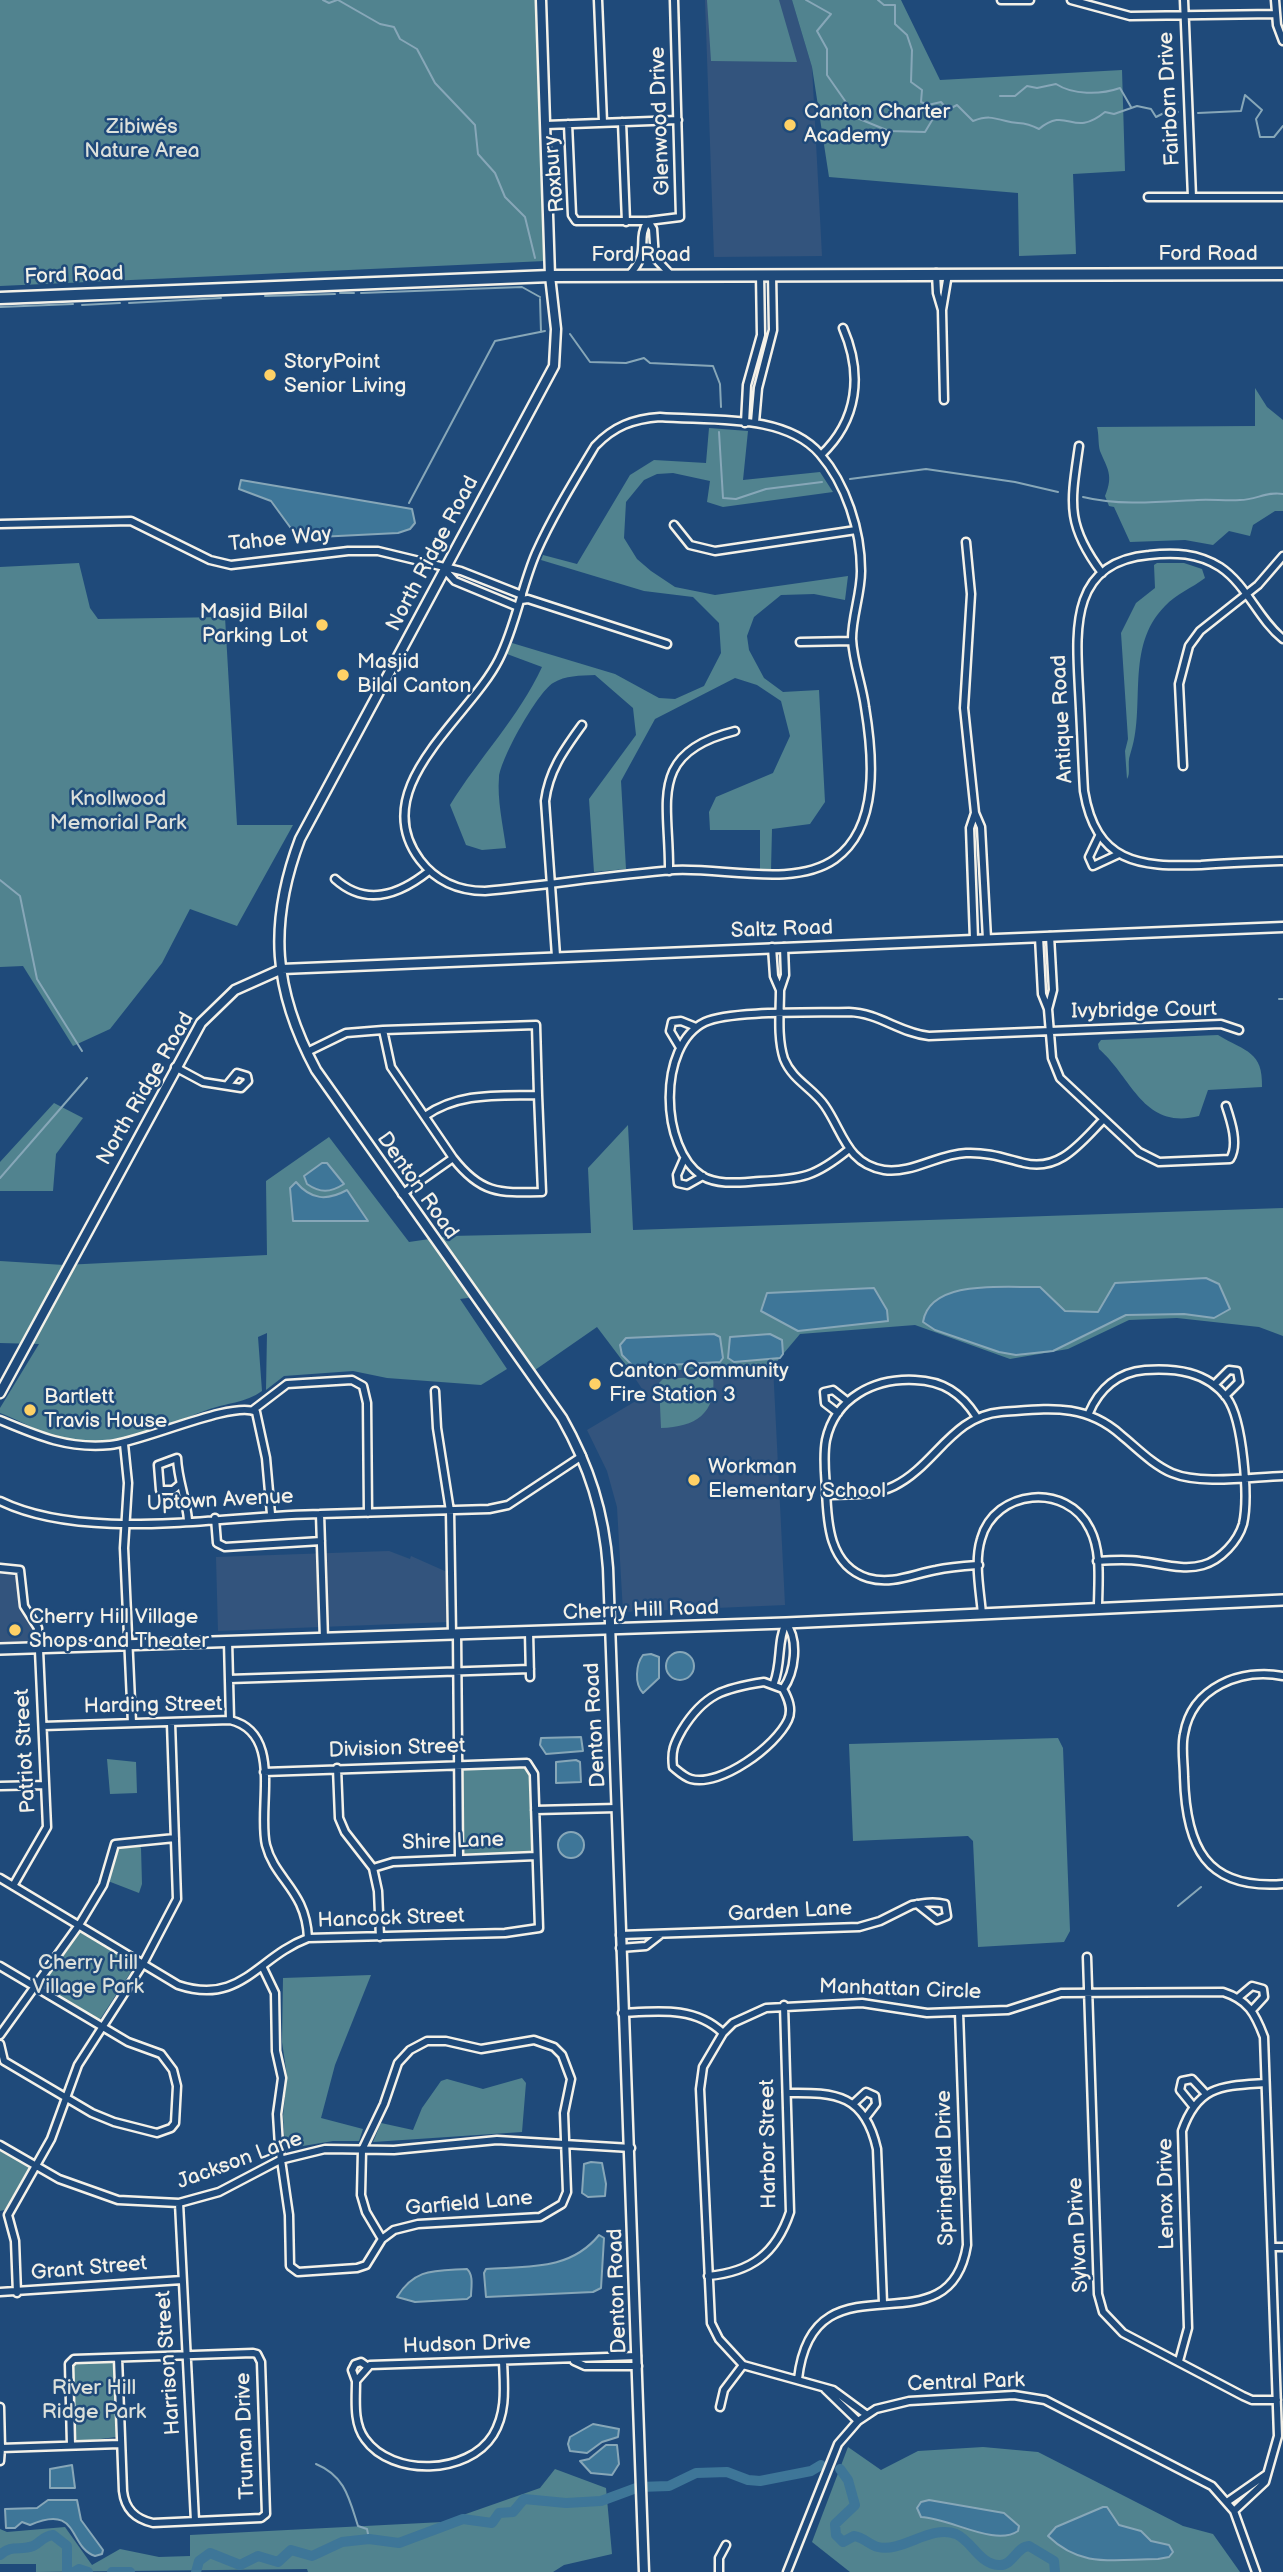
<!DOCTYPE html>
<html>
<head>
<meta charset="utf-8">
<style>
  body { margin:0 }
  canvas { display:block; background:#1f4a7a }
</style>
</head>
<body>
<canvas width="1283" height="2572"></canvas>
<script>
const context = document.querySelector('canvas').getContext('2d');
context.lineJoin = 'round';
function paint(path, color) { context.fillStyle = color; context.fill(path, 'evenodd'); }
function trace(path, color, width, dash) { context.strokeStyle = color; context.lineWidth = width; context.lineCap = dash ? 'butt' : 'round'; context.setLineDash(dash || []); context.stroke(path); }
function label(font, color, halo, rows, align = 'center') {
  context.font = font + ' "Balsamiq Sans",sans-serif'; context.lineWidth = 5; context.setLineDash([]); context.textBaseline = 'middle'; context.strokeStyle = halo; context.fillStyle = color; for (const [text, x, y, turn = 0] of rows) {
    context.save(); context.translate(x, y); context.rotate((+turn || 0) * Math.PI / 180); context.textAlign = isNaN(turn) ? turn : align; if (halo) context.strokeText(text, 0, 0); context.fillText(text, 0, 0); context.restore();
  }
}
paint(new Path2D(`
  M705,0h87l20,67 10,189 -108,1z
  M773,1366l12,239 -162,7 -6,-105 -10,-36 -20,-41 59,-35 -15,-23z
  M389,1551l21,8 1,-3 36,16 1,50 -230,9 -2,-74z
  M0,1570h13l6,3 1,30 15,27 -1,12 -34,1z`), '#33547d');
paint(new Path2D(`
  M0,0h535l10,261 -545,25z
  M707,0h72l18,62 -86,-1z
  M792,0h109l39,80 182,-10 3,101 -52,3 3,80 -57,2 -1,-63 -189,-16 -17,-110z
  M1255,388l12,19 16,13v91h-8l-22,14 -3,11 -21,-5 -16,14 -28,-5 -55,2 -16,-35 -5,-1 -4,-10c9,-21 2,-28 -5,-45 -2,-7 -1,-17 -3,-24l158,-1z
  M709,428l39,3 -5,49 77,-8 13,20 -110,15 -16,-5 3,-21 -37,-8 -16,1 -13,6 -18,22 -2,36 13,21 14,12 24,16 40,8 133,-19 -3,24 -31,-6 -33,1 -27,22 -7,19 2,14 15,28 19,14 36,-2 6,112 -15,22 -38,5 -1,41 -11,-1v-39h-50l-1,-18 7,-15 57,-24 17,-37 -9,-35 -24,-16 -22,-7 -80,41 -34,62 5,88 -32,3 -5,-73 47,-64 -3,-27 -38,-33c-16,1 -29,0 -42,8 -16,10 -52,75 -54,94 -2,23 4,48 7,71l-24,2 -16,-5 -16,-40c29,-47 69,-88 92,-138l-35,-13 5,-11 103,31 44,24 16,1 29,-13 17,-33 -2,-30 -26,-26 -49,-6 -103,-31 2,-5 34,9 53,-89 24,-15 52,3z
  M79,563l11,45 8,11 127,-2 12,208h56l-56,101 -47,-17 -28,54 -52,66 -37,17 -50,-80 -23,1v-400z
  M1157,563h27l18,6 3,9c-13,10 -29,16 -40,28 -41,41 -18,102 -35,149 -3,8 1,19 -3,24l-2,-28 3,-12 -7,-106 15,-30 19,-15 -1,-23z
  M1218,1035c28,17 45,16 44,52l-54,3 -9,26c-56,14 -66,-37 -100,-67l-1,-5 3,-4z
  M54,1103l29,15 -27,36 -3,37h-53v-29z
  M628,1125l5,105 650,-22v128l-24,-9 -82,-9 -48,2 -61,29 -58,10 -95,-34 -115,9 -27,32 -142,6 -34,-45 -62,43 -53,-74 -22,3 47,70 -26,16 -94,-7 -34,-7 -69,5 -18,14 1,-57 -9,4 4,54c-16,12 -37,12 -55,19 -46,17 -98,40 -147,28 -20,-5 -40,-18 -60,-25v-5l39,-64 -39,-1v-82l64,4 203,-10 -1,-74 63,-44 80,105 41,-6 141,-3 -3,-65z
  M713,1376c4,38 -18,51 -52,52l-2,-45 4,-4z
  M1058,1738l5,10 7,183 -6,11 -86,5 -5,-106 -5,-5 -115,5 -4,-97z
  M107,1759l29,3 1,31 -27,1z
  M527,1765l3,7 3,81 -71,3 1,-89z
  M138,1844l3,4 1,36 -3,9 -31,-12 9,-35z
  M78,1931l58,33 -37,57 -59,-36z
  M371,1975l-36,90 -14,53 42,11 -4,12h-26l-48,8 -2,-33 4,-40 -5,-34 1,-64z
  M522,2078l4,5 -4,49 -149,10 8,-19 32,7 9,-22 19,-27 6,-2 36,10z
  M0,2148l31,21 -22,40 -9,2z
  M110,2360l4,5 2,72 -38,5 -4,-6 -2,-71 5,-4z
  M848,2447l33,23 37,-19 65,-4 55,5 145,74 30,8 27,38h-390l-38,-30z
  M555,2469l51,19 6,66 -48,11 -11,7h-245l-1,-3 -271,3v-8h-36v-35l7,3 58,-5 27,38 28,-16 39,8 31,-1v-21l253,-13 97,-34z`), '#51838f');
const water = new Path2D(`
  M241,480l171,29 3,14 -5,6 -12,4 -100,5 -27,-37 -32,-12z
  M322,1163h5l17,21c-14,9 -24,9 -37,0l-3,-8z
  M296,1182c15,18 31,19 51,8l21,31h-75l-3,-33z
  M1206,1278l13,6 11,25 -16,9 -30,-4 -58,1 -73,36 -37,4 -17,-3 -64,-22 -12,-8c7,-44 84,-34 117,-35l25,24 33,1 17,-29z
  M874,1288l13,22 1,11 -90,10 -37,-20 6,-18z
  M714,1334l6,3 3,21 -3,4 -86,5 -12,-12 -2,-10 6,-7z
  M770,1334l12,6 1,14 -3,4 -46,4 -6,-4 2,-21z
  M666 1666a14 14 0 1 1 28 0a14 14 0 1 1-28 0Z
  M651,1654l8,3v21l-16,15c-9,-9 -7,-29 0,-38z
  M581,1737l2,14 -37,3 -6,-9 1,-7z
  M576,1760l4,2 1,20 -25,1v-21z
  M558 1845a13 13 0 1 1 26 0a13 13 0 1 1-26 0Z
  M591,2162l11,1 4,21 -1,12 -17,1 -6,-4 2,-29z
  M599,2235l5,3 -3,50 -8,4 -107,5 -2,-24 2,-4c41,-3 84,2 113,-34z
  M467,2269c7,6 4,19 4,27l-4,3 -52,3 -18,-5c18,-29 37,-26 70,-28z
  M593,2424l26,5 -1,8 -16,5 -15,11 -17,-2 -2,-7 2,-7z
  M606,2445h11l2,19 -7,11 -21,-2 -11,-12 9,-2z
  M72,2465l3,23h-25v-19z
  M48,2500h29l4,20 22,30 -1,4 -7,2c-27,-9 -15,-53 -65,-31l-8,-3 -7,6h-9l-1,-19 32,-1z
  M929,2500l75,13 15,13 -1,5c-23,16 -68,-13 -97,-14l-4,-9 4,-6z
  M1103,2507h4l12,18 22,6 10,10 18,4 4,7 -4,5 -11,2c-43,0 -76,10 -110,-23l8,-9z`);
paint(water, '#3e7698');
trace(water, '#87a7b8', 2);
trace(new Path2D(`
  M323,0l6,3 8,-3
  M338,0l42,24 14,3 6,12 17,10 18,34 40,42 3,29 17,19 10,24 20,20 10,41
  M806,0l25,14 -14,17 10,18v26l30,43 32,13 36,1 9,-15 23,-12 16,16c14,-5 18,-4 33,0 13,4 16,-1 33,8 29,-24 33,10 66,-17l9,2 23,-8 14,3 5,8 12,-6 10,1
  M878,0l6,5h11v19l12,11 5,15 -1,32 11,8 -1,12 7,3 13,-3 5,6
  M1000,96h15l12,-10 10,2 19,-4c17,11 44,11 64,4l11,19
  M1198,113l43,-2 4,-16 17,15 -6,9 4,18h14l9,-11
  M340,293h14
  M361,293l161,-6 18,10
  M265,296l70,-2
  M540,299l1,33
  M129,303l92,-5
  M82,305l38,-2
  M0,307l73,-3
  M570,334l20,28 36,1 18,-5 6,5 63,3 7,18 1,23
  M719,432l4,66 13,1 30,-10 56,-7
  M850,479l76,-10 89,13 43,10
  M1083,497c37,9 76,5 114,3 14,-1 29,1 43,0 16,0 27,-9 43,-6
  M409,503l86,-162 50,-10
  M0,880l20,16 17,83 45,72
  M1279,999h4
  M0,1178l87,-100
  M1178,1906l23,-19
  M316,2464c29,12 33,34 42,62l9,3 2,10`), '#87a7b8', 2);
trace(new Path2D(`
  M840,2469l8,11 7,25 -20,19 1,11 7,7 11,-6c9,1 16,9 24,11 24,6 53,-23 78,-13 16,7 23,30 43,31 14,1 17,-18 30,-19l25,15 1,11
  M0,2555c12,-11 20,-4 33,-9 8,-4 10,-10 20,-11l14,11v26
  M74,2572l5,-3 9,3
  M112,2572h18
  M196,2572l3,-11 11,-8 30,12 18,-9 20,6 13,-12 21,6 30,-14 27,-3 30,4 64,-24 29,4 7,-10 14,-1 11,-13 42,4 35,-2 38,-14 30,-1 27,-13 31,-1 21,8 12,1 51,-10 10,-6`), '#3e7698', 10);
const minor = new Path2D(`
  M598,0l5,122
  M1001,0h29
  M1071,0l59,16 146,-2
  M1184,0l8,197
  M1275,0l2,25 6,16
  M622,122l4,100
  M568,124l4,91 4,6h72l32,-4 -6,-217
  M546,125l132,-5
  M1148,197h135
  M936,273l1,20 5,17 6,-36
  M629,275c23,-24 6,-34 19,-54l5,8 2,29 16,17
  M942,310l2,90
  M660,417c50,4 125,-4 160,37 26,30 41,76 41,117 0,23 -9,45 -9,68 1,23 10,45 13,68 8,48 15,120 -30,152 -41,29 -113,8 -161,11 -63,5 -126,15 -189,21 -26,0 -49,-10 -65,-31 -55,-73 50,-142 79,-201 17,-34 22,-71 37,-106 16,-36 38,-72 59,-107 19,-20 38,-27 65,-29z
  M755,422l3,-34 15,-58 -1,-56
  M745,423l2,-38 14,-50 -1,-61
  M1079,446c-8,56 -14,78 23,127
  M821,455c37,-35 42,-81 22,-127
  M0,524l131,-3 79,39 21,5 117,-14h30l83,20 61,24
  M674,525l16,20 25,6 141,-21
  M966,542l5,52 -7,114 11,105 6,14 6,112
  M444,569l11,12 63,26
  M521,600l7,-1 139,45
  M1283,639c-25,-20 -36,-54 -63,-72 -22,-14 -46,-15 -71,-12 -80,7 -73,76 -70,135 2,34 3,68 5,101 12,72 54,76 117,74 27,-2 55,-3 82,-4
  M800,642l52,-1
  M1183,766l-4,-82 10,-38 11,-15 58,-46 25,-29
  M1099,836l-10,21 4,9 26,-12
  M669,871c1,-68 -23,-118 66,-140
  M335,879c31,28 64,16 94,-8
  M1039,937l3,57 6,15 5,-19 -3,-54
  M974,939l-4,-111 5,-15
  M772,947l2,29 6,14 5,-15 -1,-28
  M556,956l-11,-155c4,-31 19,-51 37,-76
  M780,990c0,21 -3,48 4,69 9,22 29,29 41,47 18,26 22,58 59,64 28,4 54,-16 82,-17 21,-1 38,5 58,10 36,9 57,-21 79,-43
  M1048,1009l4,49 8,20 79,74 20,10 71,-3c9,-14 1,-38 -4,-53
  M383,1030l153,-5 2,70c-40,1 -79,-3 -113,21
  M679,1046l-9,-15 2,-9 9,-1 15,6
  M307,1052l39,-19 37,-3 8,37 62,91 -51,36
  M175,1067l28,15 38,6 7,-7 -1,-5 -10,-3 -9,11
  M848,1150c-33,27 -46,29 -88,31 -18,1 -41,5 -58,-5 -42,-27 -45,-131 3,-154 25,-12 112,-9 144,-10 30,1 51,21 80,24l292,-12 18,6
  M453,1158c28,36 46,35 89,34l-4,-97
  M684,1159l-7,16 1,8 9,2 16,-9
  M1214,1385l15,-15 8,1 2,11 -14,14
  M435,1391l2,37 13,83 2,124
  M253,1410l34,-26 65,-4 11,6 4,17 1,110
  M838,1413l-13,-10 -1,-11 9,-2 14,11
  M1089,1413c10,-24 29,-41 56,-43 30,-2 62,1 82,28 16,22 22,99 16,126 -5,17 -22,36 -40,41 -20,6 -43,-2 -63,-4 -15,-2 -29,-1 -43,0
  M976,1416c-15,-23 -33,-35 -61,-36 -41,-2 -80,18 -89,60 -3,16 -1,33 0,48 1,35 3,78 42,90 24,7 45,-4 68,-8 14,-3 29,-4 43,-5
  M0,1420c38,16 68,29 110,25 33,-3 123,-45 146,-33l10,46 5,56
  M124,1444l4,39 -4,65 8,175
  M179,1485l-6,5h-13l-2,-25 19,-7c1,23 9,39 11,62
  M826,1495c22,-1 48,1 68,-9 41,-20 58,-70 107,-74 46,-3 83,-10 120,23 16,13 32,30 51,38 29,12 79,4 111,3
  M0,1501c86,42 224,14 320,13l4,125
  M320,1514l169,-5 19,-4 74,-49
  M215,1518l2,25 8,4 96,-6
  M0,1568l20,2 4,36 14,22 9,199 -34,59
  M982,1614c-2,-24 -8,-52 -1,-75 14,-50 86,-57 109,-10 12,23 8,54 8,80
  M529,1632l1,45
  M457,1634l2,225
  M228,1641l2,79
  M1283,1676c-42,-8 -91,11 -99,58 -3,13 0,30 0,43 2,69 21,113 99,107
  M229,1679l301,-10
  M764,1682l19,7c5,9 10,20 5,31 -12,26 -67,67 -97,59 -7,-2 -13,-8 -18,-12 -2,-16 1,-23 9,-37 22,-36 42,-42 82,-48z
  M774,1683c8,-21 3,-42 12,-60 13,17 9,49 -3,66
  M43,1726l187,-6c54,13 27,87 36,125 9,35 40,45 42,93
  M337,1768l2,50 6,14 28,36 5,23 2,46
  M0,1786l45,-1
  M535,1810l82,-2
  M373,1868l20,-6 143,-6
  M0,1878l178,107c63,21 79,-28 130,-47l197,-5 34,-5 -5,-154 -7,-11 -263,9
  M620,1935l239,-8 21,-6 32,-16c11,-2 22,-4 33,-1l2,12 -10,4 -20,-16
  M620,1948l26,-2 14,-11
  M1087,1957l11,337 5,18 20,21 120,63 9,4h25
  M0,1966l128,76 33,12 12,16 4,16 -2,37 -4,5 -14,5 -43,-11 -22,-9 -88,-52 -4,-17
  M263,1968l12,25 1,58 6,27 -5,36 2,32 10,69 1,51 8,6 59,-4 9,-3 16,-26 12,-9 24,-6 122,-7 22,-13 5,-12 -3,-79 7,-34 -9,-24 -8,-8 -20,-7 -53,9 -35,-8h-19l-17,9 -12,13 -14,41 -22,46 -1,45 5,17 16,27
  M1239,1997l13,-11 11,3 1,8 -11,12
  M622,2013c36,-2 73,-7 101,20
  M0,2035l79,-110 24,-40 12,-41 60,-6
  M787,2093c50,-1 78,2 90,56l6,154
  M853,2104l13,-12 9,4 1,8 -10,13
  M1193,2106l-13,-16 2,-9 10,-2 14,15
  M0,2145l59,34 59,21 61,3 40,-11 61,-32 45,-11 69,1 103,-10 134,8
  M179,2203l16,318
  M1272,2247h11
  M708,2276c43,-4 68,-22 82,-64l-6,-207
  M0,2292l182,-12
  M17,2293l-2,-52 -7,-26 43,-76 27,-74 65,-101 34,-65 -6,-176
  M503,2361c1,26 4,51 -10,74 -25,40 -101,42 -128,4 -12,-16 -9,-39 -9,-58l14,-16 267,-9
  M574,2361l11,5h53
  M1179,2361l9,-33 -6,-197c16,-46 40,-45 83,-48
  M798,2379c15,-133 151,-21 169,-134l-8,-233
  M356,2381l-4,-11 3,-6 6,-2 7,5
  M825,2389l33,32
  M0,2407l1,41
  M720,2407l4,-17 19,-25
  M867,2415l-34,-25 -90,-25 -24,-26 -8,-16 -11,-234 3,-22 20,-34 10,-10 33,-15 96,-5 65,10 81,-3 53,-17 162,-1c25,8 32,21 41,45l14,399 -13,46 -31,29
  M71,2445l-2,-81 5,-5 179,-6 4,1 4,8 5,152 -5,4 -108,5c-18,-4 -28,-14 -30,-32l-5,-133
  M0,2461l1,-13 119,-4
  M1227,2502l40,-28
  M719,2572v-14l7,-13
  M787,2572l51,-128 20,-23 18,-12 33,-8 105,-6 31,5 167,86 22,25 22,61`);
const tertiary = new Path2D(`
  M541,0l9,276 6,53 -2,37 -254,473c-32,85 -27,151 16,231l246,348c27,48 42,94 46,150l36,1004
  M0,1393l201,-370 34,-33 47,-21 1001,-42`);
const secondary = new Path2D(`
  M0,1649l786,-26 497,-23`);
const primary = new Path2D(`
  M0,298l550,-22 733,-2`);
trace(minor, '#f4f1e8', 11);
trace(tertiary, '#f4f1e8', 13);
trace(secondary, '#f4f1e8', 14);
trace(primary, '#f4f1e8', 15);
trace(minor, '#1f4a7a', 6);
trace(tertiary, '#1f4a7a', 8);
trace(secondary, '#1f4a7a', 9);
trace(primary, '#1f4a7a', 10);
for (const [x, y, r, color] of [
  [790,125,7,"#ffd166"],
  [270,375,7,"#ffd166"],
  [322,625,7,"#ffd166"],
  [343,675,7,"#ffd166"],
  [595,1384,7,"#ffd166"],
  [30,1410,7,"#ffd166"],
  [694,1480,7,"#ffd166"],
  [15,1630,7,"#ffd166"]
]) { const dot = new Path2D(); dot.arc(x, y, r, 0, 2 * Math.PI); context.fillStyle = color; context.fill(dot); trace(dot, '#1f4a7a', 2.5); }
label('21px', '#f4f1e8', '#1f4a7a', [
  ["Fairborn Drive",1170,99,-93],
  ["Glenwood Drive",661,121,-92],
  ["Roxbury",555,174,-95],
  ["Ford Road",1208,255],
  ["Ford Road",641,256],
  ["Ford Road",74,276,-2],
  ["Tahoe Way",280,540,-6],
  ["North Ridge Road",433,554,-62],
  ["Antique Road",1063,719,-93],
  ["Saltz Road",782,930,-2],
  ["Ivybridge Court",1144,1011,-1],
  ["North Ridge Road",146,1089,-60],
  ["Denton Road",417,1186,55],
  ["Uptown Avenue",220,1501,-3],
  ["Cherry Hill Road",641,1611,-2],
  ["Harding Street",153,1706,-1],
  ["Denton Road",596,1725,-93],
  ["Division Street",397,1749,-2],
  ["Patriot Street",26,1751,-93],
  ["Shire Lane",453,1842,-2],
  ["Garden Lane",790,1912,-3],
  ["Hancock Street",391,1919,-2],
  ["Manhattan Circle",900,1990,2],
  ["Harbor Street",769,2144,-91],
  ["Jackson Lane",240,2161,-20],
  ["Springfield Drive",946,2168,-91],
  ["Lenox Drive",1167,2194,-91],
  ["Garfield Lane",469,2204,-5],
  ["Sylvan Drive",1079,2235,-93],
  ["Grant Street",89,2269,-5],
  ["Denton Road",618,2291,-92],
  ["Hudson Drive",467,2345,-2],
  ["Harrison Street",169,2363,-94],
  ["Central Park",966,2383,-2],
  ["Truman Drive",246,2436,-92]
]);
label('21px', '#f4f1e8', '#1f4a7a', [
  ["Canton Charter",804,113],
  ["Academy",804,137],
  ["StoryPoint",284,363],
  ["Senior Living",284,387],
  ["Masjid Bilal",308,613,"right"],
  ["Parking Lot",308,637,"right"],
  ["Masjid",357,663],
  ["Bilal Canton",357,687],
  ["Canton Community",609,1372],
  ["Fire Station 3",609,1396],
  ["Bartlett",44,1398],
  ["Travis House",44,1422],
  ["Workman",708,1468],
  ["Elementary School",708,1492],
  ["Cherry Hill Village",29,1618],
  ["Shops and Theater",29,1642]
], 'left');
label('21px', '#dce0db', '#1f4a7a', [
  ["Zibiwés",142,128],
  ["Nature Area",142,152],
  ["Knollwood",118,800],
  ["Memorial Park",118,824],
  ["Cherry Hill",88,1964],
  ["Village Park",88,1988],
  ["River Hill",94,2389],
  ["Ridge Park",94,2413]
]);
</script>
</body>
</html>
